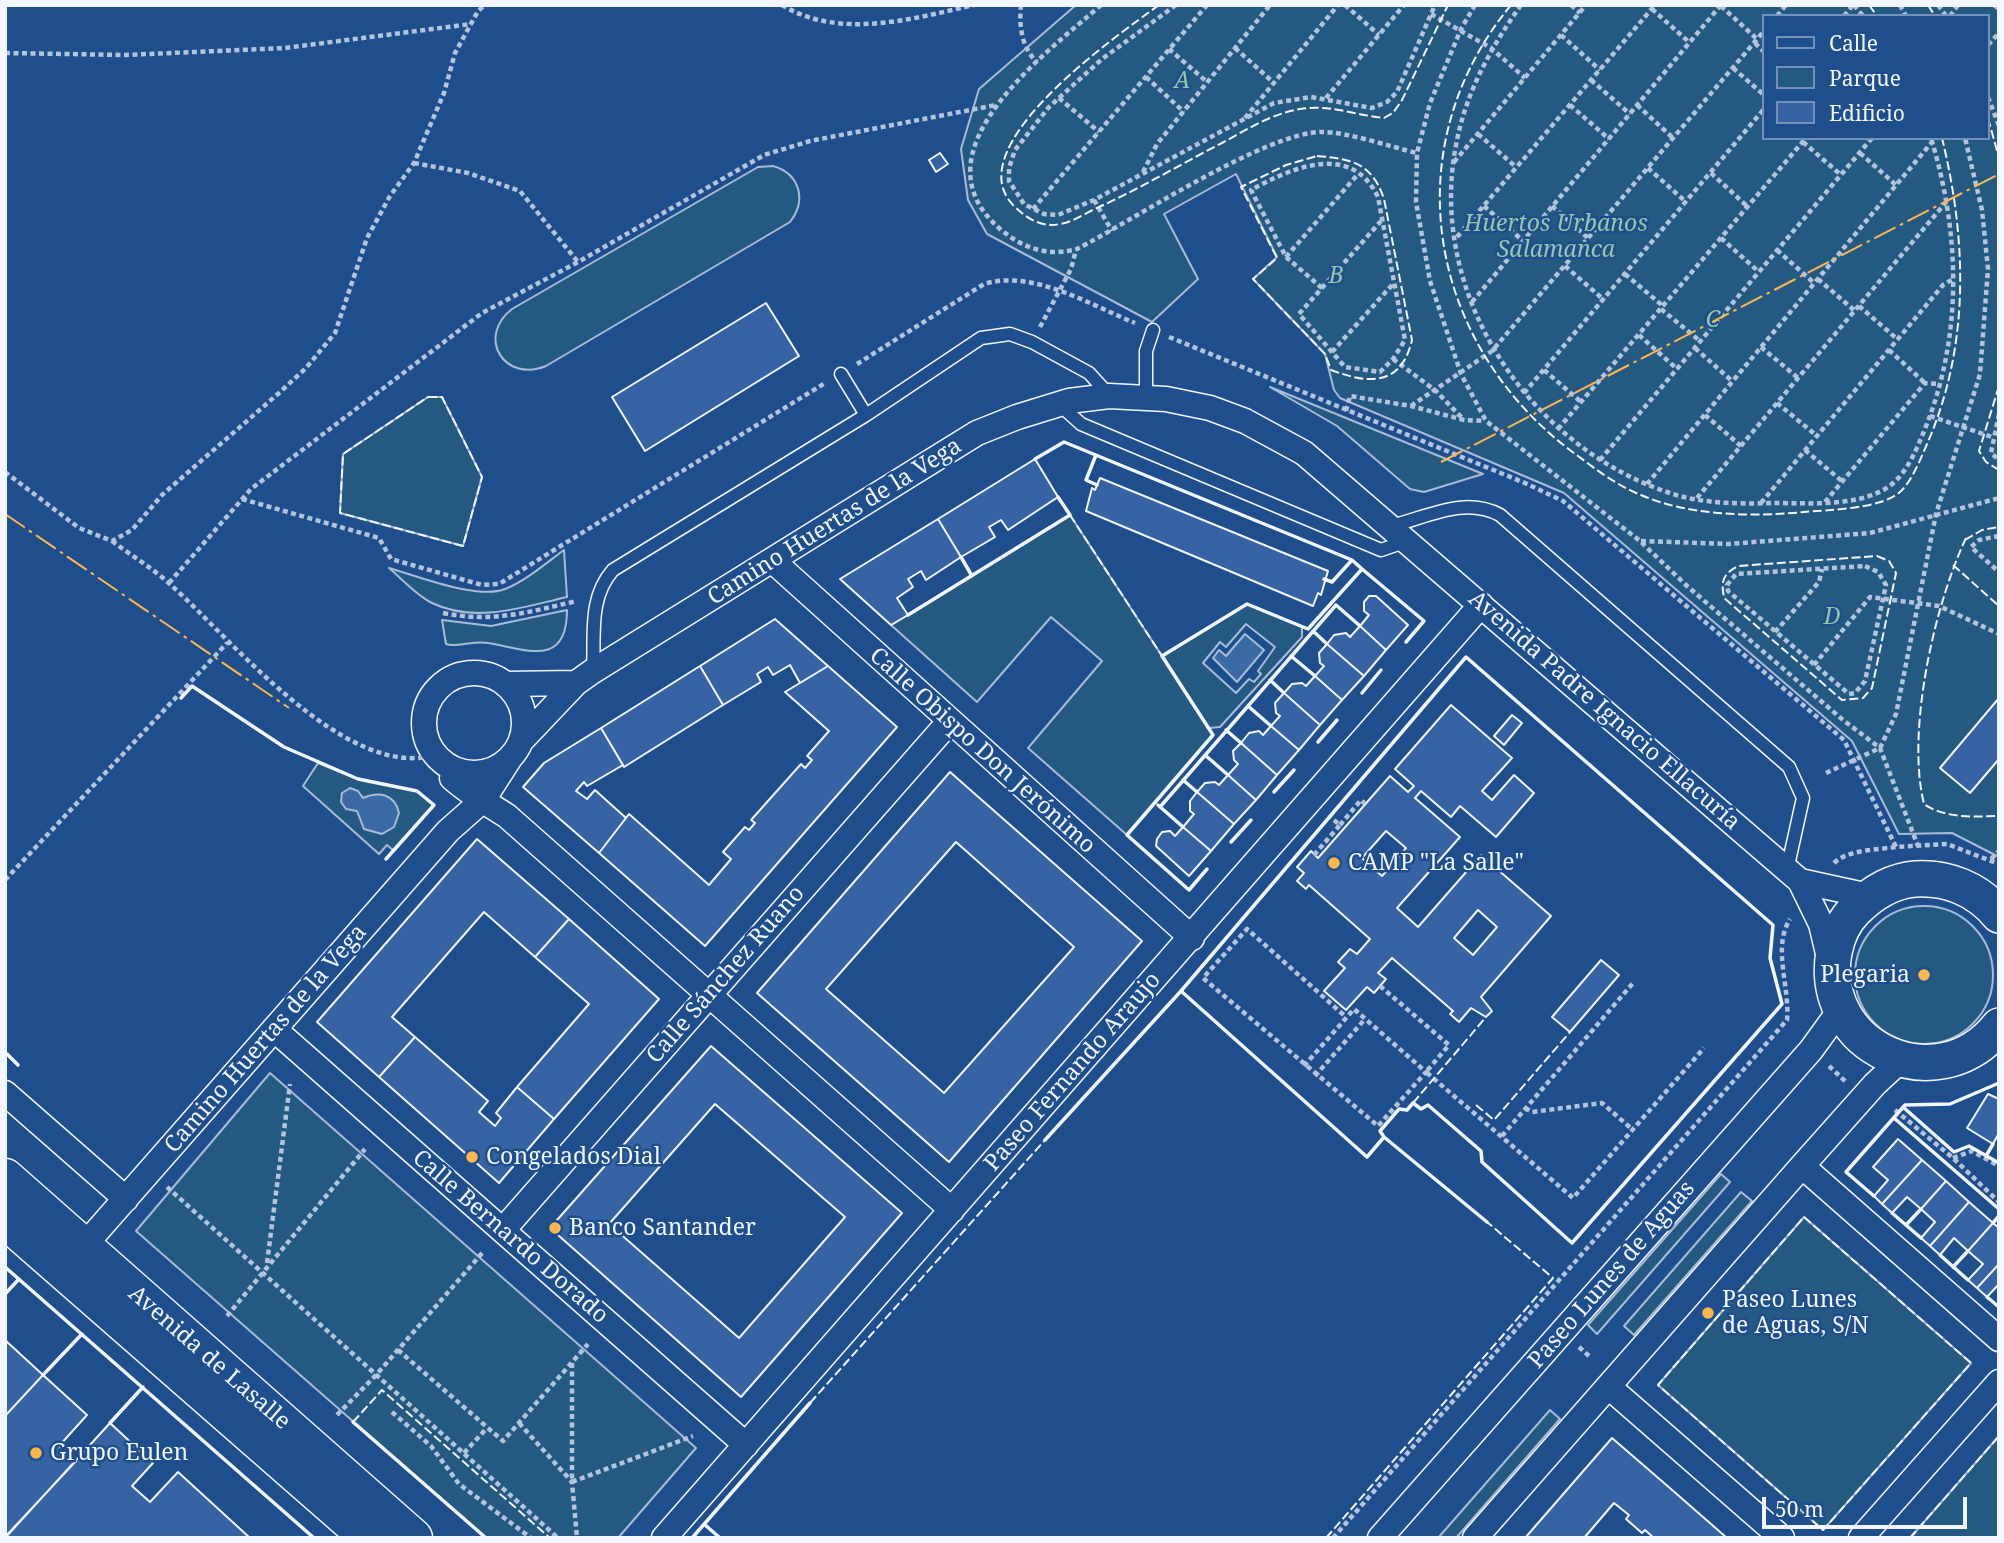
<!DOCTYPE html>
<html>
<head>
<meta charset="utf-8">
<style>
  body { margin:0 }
  #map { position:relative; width:2004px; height:1543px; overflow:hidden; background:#1f4e8c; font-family:"Noto Serif",serif }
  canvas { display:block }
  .frame { position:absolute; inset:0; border:7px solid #f2f6ff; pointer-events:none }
  .legend { position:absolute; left:1762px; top:14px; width:228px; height:126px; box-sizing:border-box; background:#1f4e8c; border:2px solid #7391ba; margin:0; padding:9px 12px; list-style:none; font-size:21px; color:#f2f6ff }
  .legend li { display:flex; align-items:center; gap:14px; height:35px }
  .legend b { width:35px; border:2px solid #7391ba }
  .scale { position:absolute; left:1762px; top:1497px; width:205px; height:32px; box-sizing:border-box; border:4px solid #f2f6ff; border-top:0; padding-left:9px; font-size:21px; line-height:24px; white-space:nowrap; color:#f2f6ff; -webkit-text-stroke:5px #1f4e8c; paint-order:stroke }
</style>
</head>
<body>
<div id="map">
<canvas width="2004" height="1543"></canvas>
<div class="frame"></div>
<ul class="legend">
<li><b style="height:9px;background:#1f4e8c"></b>Calle</li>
<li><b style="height:19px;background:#245a82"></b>Parque</li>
<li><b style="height:19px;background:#3563a3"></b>Edificio</li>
</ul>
<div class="scale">50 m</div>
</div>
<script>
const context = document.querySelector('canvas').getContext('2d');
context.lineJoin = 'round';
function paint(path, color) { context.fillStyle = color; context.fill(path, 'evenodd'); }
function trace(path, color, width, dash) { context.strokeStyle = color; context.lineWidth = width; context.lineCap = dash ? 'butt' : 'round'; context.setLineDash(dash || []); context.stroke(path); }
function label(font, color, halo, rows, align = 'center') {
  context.font = font + ' "Noto Serif",serif'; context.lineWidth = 5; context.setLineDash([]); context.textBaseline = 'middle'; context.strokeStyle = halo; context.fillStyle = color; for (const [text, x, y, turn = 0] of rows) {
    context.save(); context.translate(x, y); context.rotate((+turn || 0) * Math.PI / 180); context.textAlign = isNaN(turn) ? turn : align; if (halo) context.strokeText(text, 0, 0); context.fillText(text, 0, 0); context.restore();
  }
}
const green = new Path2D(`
  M1076,5h923v852l-47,-24 -53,1 -47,-93 -288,-248 -224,-95 -6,-8 -9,-36 -72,-75 24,-22 -41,-83 -72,40 34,65 -46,43 -165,-88 -19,-34 -7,-51 18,-60zM1764,16h224v122h-224z
  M773,166c27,8 34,34 17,56l-244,144c-42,17 -70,-29 -34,-57l246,-142z
  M1270,387l213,87 -59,18 -14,-3 -73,-63z
  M428,397h14l40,80 -19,69 -123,-33 3,-59z
  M1070,515l92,141 85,-52 55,23v10l-82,90 -11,1 4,7 -86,100 -99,-87 74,-87 -51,-44 -74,85 -86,-77zM1246,624l29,23 -17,24 3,3 -7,8 -5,-3 -13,14 -33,-30 17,-21 6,5z
  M564,550l3,47c-44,10 -91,27 -135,6 -15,-7 -30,-24 -43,-35 29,8 88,32 116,21 21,-8 41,-26 59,-39z
  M567,610c0,59 -42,39 -79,33 -13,-3 -33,5 -42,1l-4,-24 49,6z
  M318,763l40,16 59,12 17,14 -40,46 -7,-6 -8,9 -76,-68z
  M1855 975a69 69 0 1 1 138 0a69 69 0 1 1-138 0Z
  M270,1073l426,375 -78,90h-132l-350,-307z
  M1721,1174l9,8 -133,152 -9,-9z
  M1741,1192l11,9 -118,134 -10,-9z
  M1804,1217l167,146 -148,167 -165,-145z
  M1550,1410l10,9 -104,119h-18z
  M1999,1436v102h-89z`);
paint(green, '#245a82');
trace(green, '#a8bbd7', 2);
const water = new Path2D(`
  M1245,634l19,16 -27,32 -24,-24 6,-8 7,6z
  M350,788l8,3 5,7c16,-7 32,-4 36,15l-5,14 -12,7 -18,-5 -7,-18 -11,-2 -5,-7 1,-9z`);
paint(water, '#3b69a3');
trace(water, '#a8bbd7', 2);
const building = new Path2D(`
  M940,153l8,11 -12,8 -7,-12z
  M766,303l33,53 -154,95 -33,-54z
  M1035,459l23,38 -50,33 -7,-10 -12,7 6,10 -34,20 -23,-38z
  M1100,478l228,93 -7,24 -3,-2 -5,13 -227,-95 6,-23 3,2z
  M938,519l23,38 -35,23 -5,-9 -13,8 5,8 -16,11 11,17 -17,10 -51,-46z
  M1369,596h7l32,29 -22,25 -26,-24 9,-11 -5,-4v-9z
  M775,619l53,47 -28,17 -10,-18 -17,10 -5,-8 -11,7 4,8 -38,23 -23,-39z
  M1360,626l26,24 -22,26 -37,-32 7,-9 12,-2 4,4z
  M1327,644l37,32 -22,24 -27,-24 9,-10 -4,-3 -1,-10z
  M700,666l23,39 -99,62 -23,-39z
  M828,666l69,61 -192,219 -106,-93 30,-39 80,71 22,-26 -8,-7 22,-25 4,3 6,-7 -4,-3 50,-56 4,4 7,-8 -5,-4 22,-25 -44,-39z
  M1315,676l27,24 -22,25 -36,-32 8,-9 10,-1 4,3z
  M1284,693l36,32 -21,25 -28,-24 9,-10 -4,-3 -1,-10z
  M1999,698v61l-29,34 -30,-25z
  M1451,705l61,53 -30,33 10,9 22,-25 20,18 -38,44 -36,-31 -9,11 -30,-26 -6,7 45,39 -63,71 21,19 63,-72 70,61 -70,81 11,14 -6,6 -15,-9 -12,14 -9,-8 3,-3 -61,-53 -14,15 8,6 -12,14 -7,-6 -21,23 -22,-19 21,-23 -7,-6 12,-13 7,5 13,-15 -61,-54 -3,4 -9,-8 7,-8 -7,-6 14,-16 7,7 72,-82 18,16 6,-6 -19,-17zM1386,831l20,17 -24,28 -20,-18zM1478,910l19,17 -24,28 -19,-17z
  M1512,715l10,8 -18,22 -10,-9z
  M1271,726l28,24 -22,25 -36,-32 8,-10 10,-2 4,4z
  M601,728l22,37 -36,21 -3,-4 -8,9 11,8 8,-9 31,28 -27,35 -76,-66 21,-24z
  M1241,743l36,32 -21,25 -28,-25 10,-11 -4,-4 -1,-9z
  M950,772l192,169 -193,221 -192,-169zM956,842l118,105 -130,146 -118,-104z
  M1228,775l28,25 -22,24 -37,-32 8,-9 10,-1 4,3z
  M1197,792l37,32 -23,27 -28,-24 11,-13 -4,-3v-10z
  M1183,827l28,24 -22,25 -33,-30 1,-7 5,-7 8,-1 5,5z
  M477,839l92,80 -34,38 -51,-45 -92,105 23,20 -36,40 -62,-55z
  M569,919l90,80 -105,120 -37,-32 72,-83 -54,-47z
  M1601,960l18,15 -49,57 -18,-15z
  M415,1037l73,64 -9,11 16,14 6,-8 -5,-5 21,-26 37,32 -55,64 -120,-106z
  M711,1046l191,167 -161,184 -191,-169zM715,1104l130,113 -106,121 -130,-114z
  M1988,1094l11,5v34l-6,11 -26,-16z
  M1898,1139l24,21 -40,44 -8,-8 14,-16 -15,-13z
  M1922,1160l24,21 -25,28 -14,-12 -15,16 -10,-9z
  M1946,1181l23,21 -39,44 -9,-8 14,-16 -14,-13z
  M1969,1202l24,21 -25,28 -14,-13 -14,17 -10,-9z
  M1993,1223l6,5v36l-22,24 -9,-8 15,-16 -15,-13z
  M1999,1264v20l-12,13 -10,-9z
  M5,1340l38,35 -38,41z
  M43,1375l44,40 -28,31 17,15 -71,76v-121z
  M110,1423l43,40 -21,23 18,16 28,-30 72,66h-245z
  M1612,1438l59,51 56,49h-73l-9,-8 -3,3 -16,-14 3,-4 -15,-12 -30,35h-59z`);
paint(building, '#3563a3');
trace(building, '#f2f6ff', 2);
const lane = new Path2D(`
  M841,374l25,41
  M1146,396v-45l7,-21
  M1059,404l22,20 300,126 26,-9
  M1391,526c37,-9 73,-30 109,-11l289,252 14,31 -16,72
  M593,671c2,-35 -5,-73 20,-101l253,-155 115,-77 29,-4 22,8 57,31 20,22`);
const street = new Path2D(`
  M774,562l418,376
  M424 723a50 50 0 1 1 100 0a50 50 0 1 1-100 0Z
  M505,684l71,-1
  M521,741l55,-58 17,-12 384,-238 40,-16 52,-16 40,-5 57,3 44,9 35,13 59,32 496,428 69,15
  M452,778c18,16 35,25 55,38l445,394
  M1800,881l21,43 9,38
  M274,1029l472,416
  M5,1093l121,106
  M1802,1166l197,173
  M503,1230l446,-508
  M83,1247l365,-416 35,-31 27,-42
  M1609,1387l173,151
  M664,1538l817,-933
  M1380,1538l431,-488 29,-40
  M1475,1538l327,-372 73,-82 26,-24
  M1861,1538l138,-156`);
const secondary = new Path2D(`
  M1999,915c-21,-26 -52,-38 -84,-36 -24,2 -43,14 -60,31 -11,11 -18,27 -21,42 -17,96 104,151 165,74`);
const highway = new Path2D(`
  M5,1178l408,360
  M5,1219l365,319`);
trace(lane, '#f2f6ff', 15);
trace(street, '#f2f6ff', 27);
trace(secondary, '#f2f6ff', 38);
trace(highway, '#f2f6ff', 41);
trace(new Path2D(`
  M782,5c57,35 130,14 192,0
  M1021,5c-2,20 0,42 16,57
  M1101,5c-53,47 -190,146 -102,223 23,20 48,29 78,21 55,-28 190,-118 246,-117 25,0 68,15 94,21
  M1176,5l-74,54 -53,48 -34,43 -6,18v13l15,23 20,10 14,1 36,-15 180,-97 37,-6 61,11 15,-6 10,-10 38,-87
  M1345,5l34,30
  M1475,5l-14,24 -31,74 -13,50 -1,49 14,79 31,93 25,47 154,120 47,45 156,134 37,28 38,98
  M1521,5c-31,44 -55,87 -65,140 -29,148 72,300 211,347 33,12 72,12 107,11 34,0 80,4 111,-14 19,-11 29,-34 37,-53 41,-96 39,-199 9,-298
  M1571,5l9,8
  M1854,5l9,11
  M1900,5l6,11
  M1938,5l8,11
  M1994,5l5,4
  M1721,6l36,33
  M1652,9l38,34
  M1431,14l60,34 34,30
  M1777,16l9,-11
  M1844,16l9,-11
  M1950,16l8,-11
  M1561,35l39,35
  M1755,43l9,9
  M1988,45l11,-12
  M1235,48l39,35
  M1169,49l38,33
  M5,53l121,2 159,-7 186,-24
  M1733,68l31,27
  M1146,77l38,35
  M1591,80l39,34
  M1988,97l11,29
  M1059,98l40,34
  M1326,98l78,-93
  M1570,105l39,34
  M1637,105l36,33
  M1245,118l93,-113
  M1478,134l38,33
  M1803,142l38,33
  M1860,153l36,32
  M1454,162l132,-157
  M414,163l54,10 52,18 58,71
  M1648,168l38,34
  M1143,172l14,-28 113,-139
  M1711,173l37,34
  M1094,200l18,31
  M1484,206l39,35
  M1552,206l36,32
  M1033,209l174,-204
  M1457,237l198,-232
  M1721,238l38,34
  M1777,250l37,33
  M1286,257l72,-83
  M1565,266l39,34
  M1625,274l38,32
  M1818,279l37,32
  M1322,288l-36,-31 -35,-67c40,-22 100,-49 127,7l27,143 -12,19 -13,13 -35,-5 -46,-53 82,-93
  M1472,302l249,-297
  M1859,306l38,33
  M1661,309l39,32
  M1040,327l31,-58 5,-19
  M1639,335l38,34
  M1169,337l356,146 38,18 281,239 52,107 51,-3 52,20
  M1761,347l37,31
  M1695,348l37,33
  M1889,350l36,33
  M1332,352l60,-67
  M1393,359l43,32 28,29
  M857,364l127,-80c49,-15 106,21 151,39
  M1544,370l37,32
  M1524,393l240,-284
  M1777,403l40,33
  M1411,406l81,-55 272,-320
  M1346,411l4,-15 61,10 53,14 21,1
  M1999,414l-8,39 8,7
  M1705,415l36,31
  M1930,416l62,21
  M1558,429l248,-291
  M1805,450l38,32
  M1600,460l272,-322
  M5,472l74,56 33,13 20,-11 30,-35 117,-102 27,-25 29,-35 32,-95 23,-42 24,-33 30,-70 11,-40 23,-42 7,-6
  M1647,484l285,-342
  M1697,498l250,-297
  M242,499l137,39 12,21 91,26 17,-1 326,-201
  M1825,502l100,-119 14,1
  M1761,503l182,-218 10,-6
  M1999,536l-20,4 -8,7 28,25
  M112,541c20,15 42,28 60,45 59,53 174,195 263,169
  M1641,541l88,3 141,-11 129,-35
  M1865,566l13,6 8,13 -21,96 -10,12 -6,1 -121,-103 -1,-6 9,-11z
  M169,583l82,-94 231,-176 96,-51 186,-107 46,-14 186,-36
  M443,613c51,10 85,-1 134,-12
  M1775,632l44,-50 3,-13
  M1814,665l56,-68 69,9 60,28
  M1826,773l54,-25 16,-34 40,-200 44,-140 8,-105 -6,-59 -17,-72
  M1340,825l21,-25 4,4
  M1314,855l26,-30 -11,-9
  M1991,859l8,-8
  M1834,863c15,-14 43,-13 62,-16
  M5,880l222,-237
  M1380,986l69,59 -23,27 147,126 131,-150
  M1304,1066l50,-57 72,63 -48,54 -175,-148 44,-49 99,88
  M1829,1066l17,16
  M1315,1076l50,-57
  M1525,1108l7,4 70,-9 31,27
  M1895,1110l58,48 46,44
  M1502,1136l131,-153
  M1953,1158l19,-7 27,15
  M167,1187l391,351
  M267,1263l23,-179
  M227,1316l138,-167
  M1579,1347l10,9
  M398,1350l105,91 85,-97
  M572,1363v119l121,-46
  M392,1412l39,34 28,38 72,54
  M337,1415l40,-41 106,-122
  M519,1423l53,59 5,56
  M464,1453l23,-25
  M1333,1538l454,-518c3,-34 -15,-72 3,-101`), '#b3c4dc', 4.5, [5, 3.5]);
trace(lane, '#1f4e8c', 12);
trace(street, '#1f4e8c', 24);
trace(secondary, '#1f4e8c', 35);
trace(highway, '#1f4e8c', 38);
trace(new Path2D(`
  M1159,5c-41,30 -202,141 -146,200 13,13 28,23 47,19 14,-2 27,-12 39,-17 42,-19 82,-43 123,-64 26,-14 49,-29 78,-34 29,-5 55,6 84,9l9,-5 9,-13 46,-95
  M1511,5c-120,145 -82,344 67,451 20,15 40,30 63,39 48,21 112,22 163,17 24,-2 77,-3 96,-20 12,-11 20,-32 27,-48 43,-98 40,-203 15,-306
  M1869,5l8,11
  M1928,5l7,11
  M1988,118l11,40
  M1317,156c35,3 55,7 67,43l28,141c-11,47 -44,44 -81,30l-6,-16 -72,-75 24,-21 -36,-71 45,-22z
  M1999,386l-20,65 7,11 13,8
  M428,397h14l40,80 -19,69 -123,-33 3,-59z
  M1070,515l92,141
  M1966,538c-32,68 -60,194 -42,266 20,14 48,13 72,12l3,-4
  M1965,540l17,-10 17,-3
  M1877,556l12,5 7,12 -24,115 -9,10 -21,2 -118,-102c-3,-17 -2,-23 14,-32z
  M1953,565l46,41
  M1413,1103l73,-86
  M1476,1105l18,15 76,-88
  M1804,1217l167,146 -148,167 -165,-145z
  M810,1403l235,-263
  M353,1422l29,-32 168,148
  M1326,1538l227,-260 -66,-56
  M1910,1538l89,-102`), '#f2f6ff', 2, [9, 3.5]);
trace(new Path2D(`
  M1096,455l-10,25 11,5
  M1035,459l29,-17 288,118 10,9
  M961,557l11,19
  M1324,579l8,3 20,-22
  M1336,605l24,21
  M908,615l162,-100 -12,-18
  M1313,631l14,13
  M1291,656l24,20
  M1466,657l307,268 -3,33 12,46 -210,239 -90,-81 -1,-11 -53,-46 -7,4 -8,-6 -6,7 -8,-1 -19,22 4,6 -17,20 -186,-166z
  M1270,680l14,13
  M1362,693l19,-23
  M181,698l11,-12 92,61 74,32 59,12 17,14 -48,54
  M1248,706l23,20
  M1226,730l15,13
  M1318,742l19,-22
  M1205,755l23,20
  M1183,780l14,12
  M1274,792l20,-22
  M1158,805l25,22
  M1160,807l176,-202
  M1231,842l20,-22
  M1207,869l-18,21 -62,-55 86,-100 -51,-79 85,-52 61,25 54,-60 62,52 -18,21
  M7,1054l11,11
  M1903,1107l51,45 15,-6 30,17
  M1894,1118l105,91
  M1384,1137l103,85
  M1045,1140l136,-149
  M1986,1156l7,-12
  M1874,1196l-28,-24 59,-67 45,-1 49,-21
  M1892,1213l29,25
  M1993,1223l6,-7
  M1906,1225l15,-16
  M1940,1255l28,25
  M5,1267l309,271
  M1953,1267l15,-16
  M5,1294l14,-15
  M1987,1297l12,10
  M43,1375l39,-41
  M353,1422l133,116
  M110,1423l33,-36
  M704,1524l16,14
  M692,1538l118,-135`), '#f2f6ff', 3.5);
trace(new Path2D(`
  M1441,462l558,-288
  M5,514l284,194`), '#ffb74d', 2, [24, 5, 3.5, 5]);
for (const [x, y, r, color] of [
  [1334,863,7,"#ffb74d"],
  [1924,975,7,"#ffb74d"],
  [472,1157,7,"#ffb74d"],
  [555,1228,7,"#ffb74d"],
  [1708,1313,7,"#ffb74d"],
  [36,1453,7,"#ffb74d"]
]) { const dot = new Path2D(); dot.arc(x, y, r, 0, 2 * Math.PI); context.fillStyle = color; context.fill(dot); trace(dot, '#1f4e8c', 2.5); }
label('italic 23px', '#97c8a6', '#1f4e8c', [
  ["A",1182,81],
  ["Huertos Urbanos",1556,224],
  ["Salamanca",1556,250],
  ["B",1336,276],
  ["C",1713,320],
  ["D",1832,617]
]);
label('23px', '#f2f6ff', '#1f4e8c', [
  ["Camino Huertas de la Vega",835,522,-32],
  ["Avenida Padre Ignacio Ellacuría",1604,711,41],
  ["Calle Obispo Don Jerónimo",982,751,42],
  ["Calle Sánchez Ruano",726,975,-49],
  ["Camino Huertas de la Vega",266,1039,-49],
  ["Paseo Fernando Araujo",1073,1072,-49],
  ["Calle Bernardo Dorado",510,1237,41],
  ["Paseo Lunes de Aguas",1612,1275,-49],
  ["Avenida de Lasalle",209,1358,41]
]);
label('23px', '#f2f6ff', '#1f4e8c', [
  ["CAMP \"La Salle\"",1348,863],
  ["Plegaria",1910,975,"right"],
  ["Congelados Dial",486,1157],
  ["Banco Santander",569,1228],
  ["Paseo Lunes",1722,1300],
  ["de Aguas, S/N",1722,1326],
  ["Grupo Eulen",50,1453]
], 'left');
</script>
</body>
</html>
